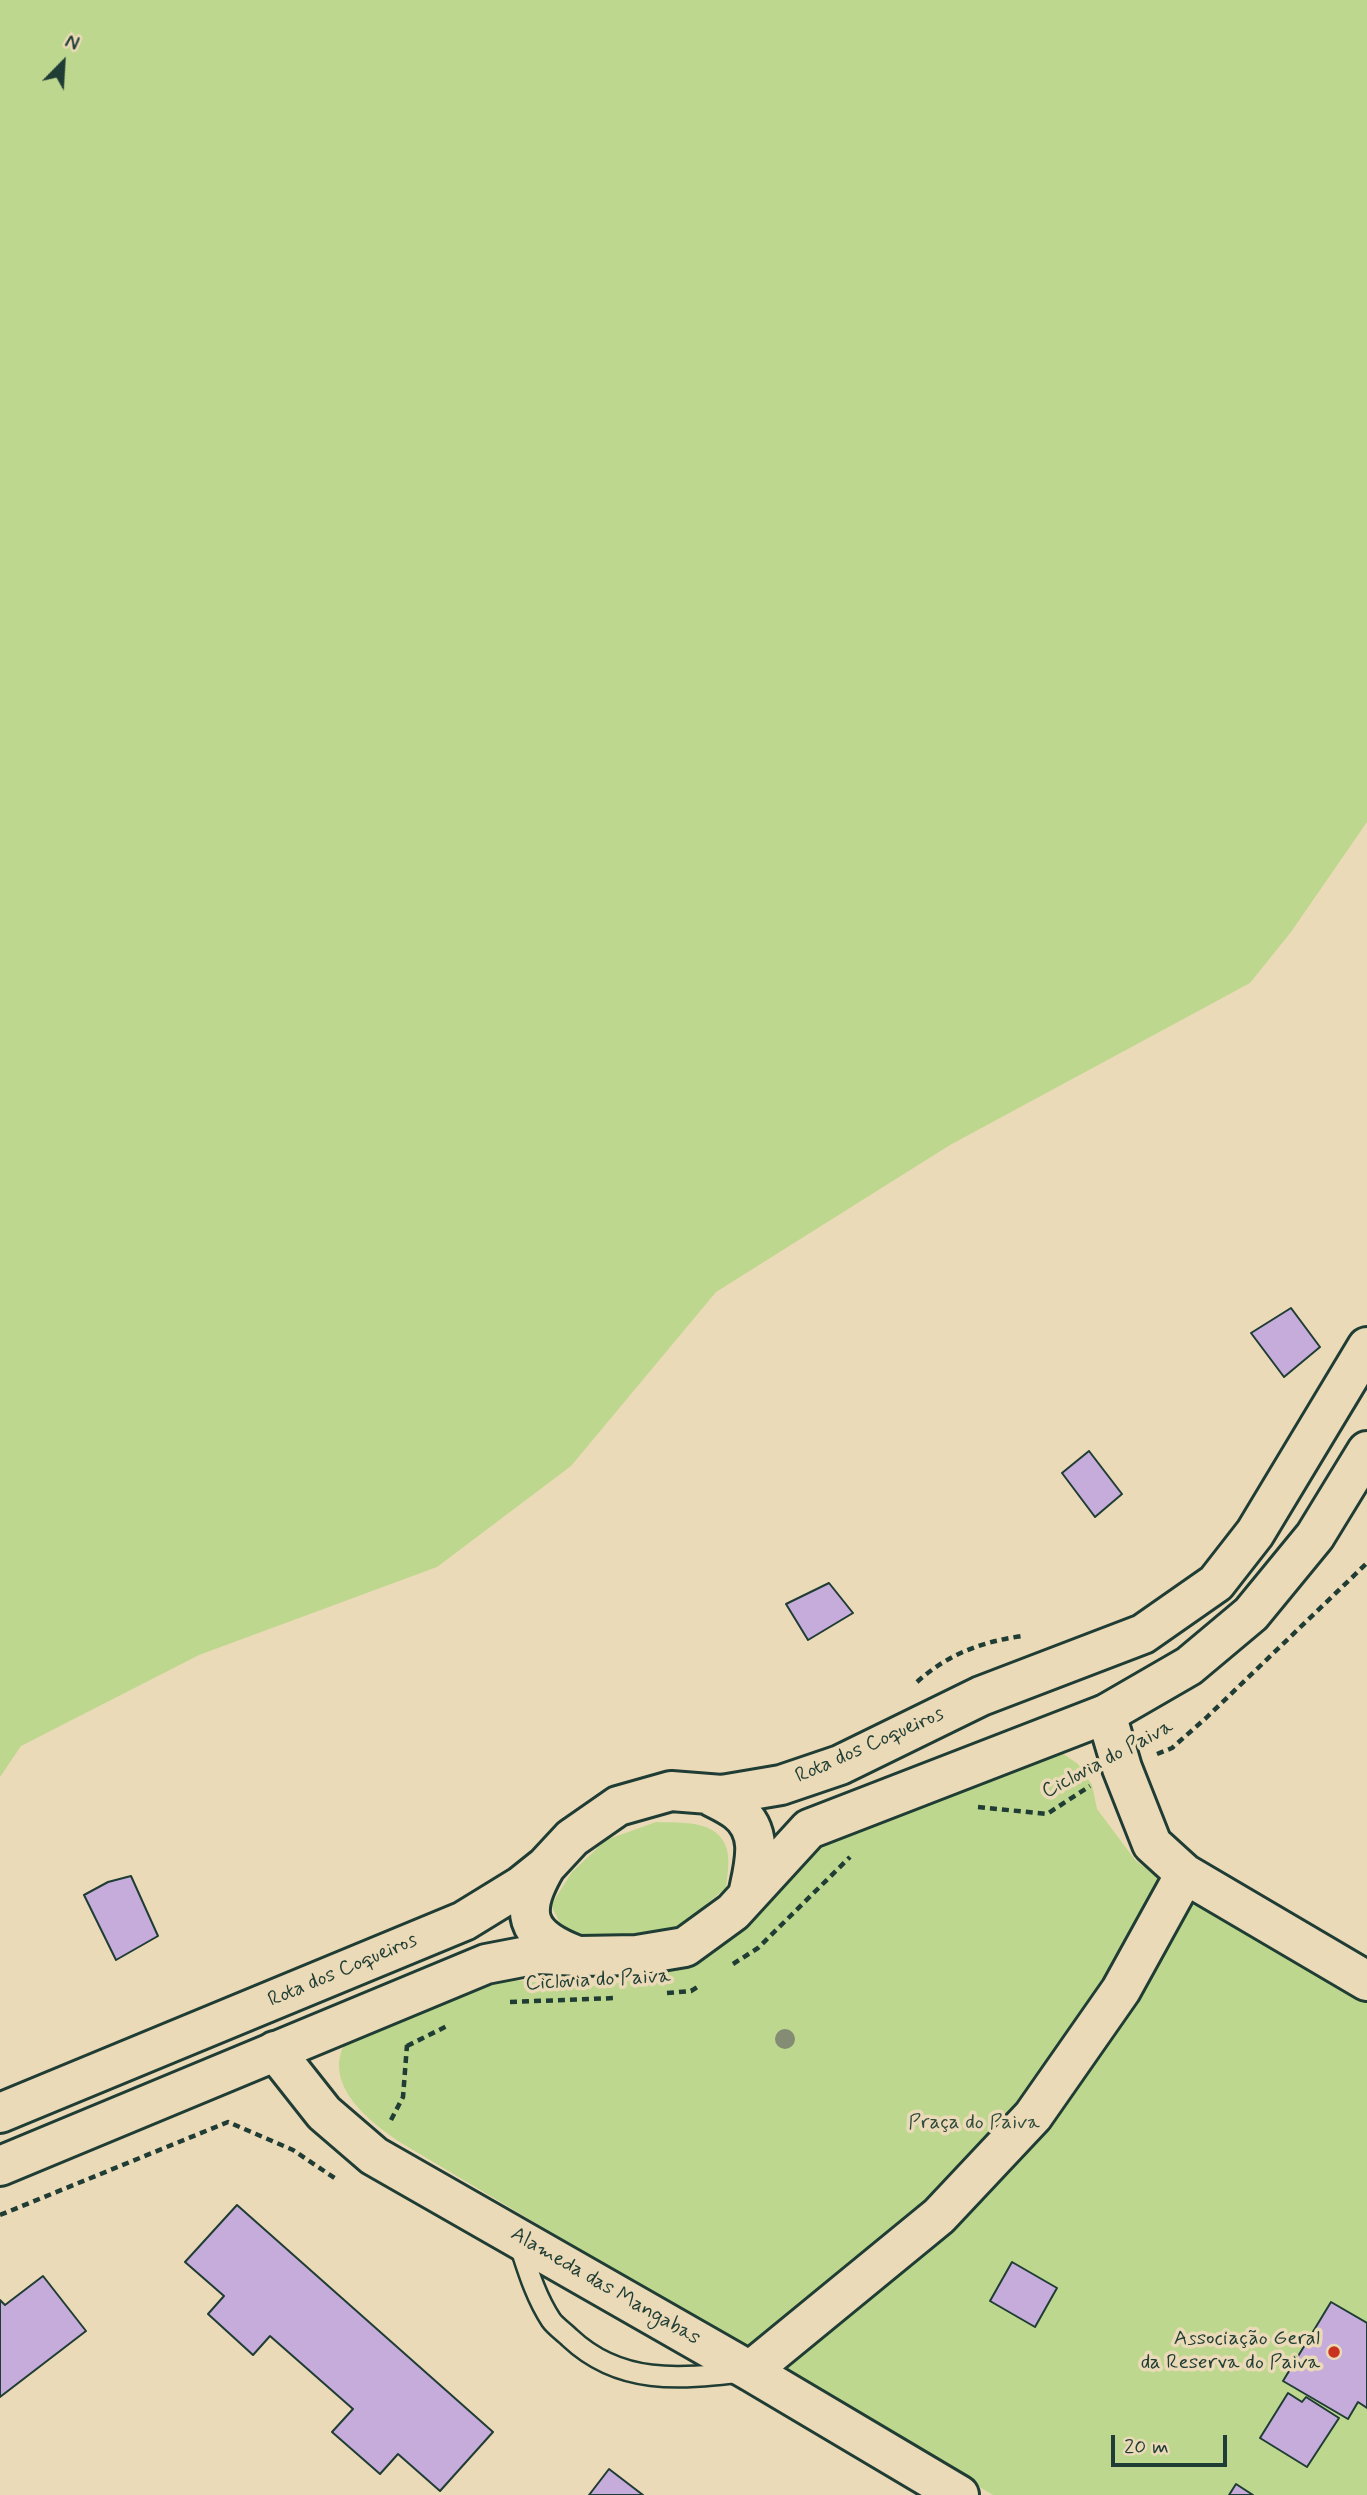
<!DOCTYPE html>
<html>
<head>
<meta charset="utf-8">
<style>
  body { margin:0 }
  #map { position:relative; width:1367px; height:2495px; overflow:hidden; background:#ebdab7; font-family:Mynerve,sans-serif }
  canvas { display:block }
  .north { position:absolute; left:28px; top:28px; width:70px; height:70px; -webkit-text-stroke:5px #ebdab7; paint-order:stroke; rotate:24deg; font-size:19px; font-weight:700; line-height:28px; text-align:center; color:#1f3d34 }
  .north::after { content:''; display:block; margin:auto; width:24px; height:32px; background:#1f3d34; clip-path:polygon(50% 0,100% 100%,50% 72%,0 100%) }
  .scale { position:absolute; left:1111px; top:2435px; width:116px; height:32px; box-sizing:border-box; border:4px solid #1f3d34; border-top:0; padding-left:9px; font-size:21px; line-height:24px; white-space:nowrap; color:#1f3d34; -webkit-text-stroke:5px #ebdab7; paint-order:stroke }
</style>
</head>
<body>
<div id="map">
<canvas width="1367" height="2495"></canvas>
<div class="north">N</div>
<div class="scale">20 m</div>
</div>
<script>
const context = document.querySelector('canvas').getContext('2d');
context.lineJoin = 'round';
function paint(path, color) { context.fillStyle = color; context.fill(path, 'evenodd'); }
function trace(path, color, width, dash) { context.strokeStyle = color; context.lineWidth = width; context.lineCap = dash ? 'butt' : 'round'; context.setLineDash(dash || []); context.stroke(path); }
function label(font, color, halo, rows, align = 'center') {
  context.font = font + ' Mynerve,sans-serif'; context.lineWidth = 7; context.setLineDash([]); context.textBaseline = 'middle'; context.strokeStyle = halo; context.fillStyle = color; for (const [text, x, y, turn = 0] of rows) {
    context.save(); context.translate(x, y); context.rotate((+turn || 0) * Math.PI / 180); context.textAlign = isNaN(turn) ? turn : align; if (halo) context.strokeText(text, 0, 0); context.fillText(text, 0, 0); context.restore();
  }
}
paint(new Path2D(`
  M0,0h1367v822l-76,110 -41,51 -300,162 -234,147 -145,174 -134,101 -238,88 -178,91 -21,31z
  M1044,1748l18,5 16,11 14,21 5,24 39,52 69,49 162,93v492h-374l-590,-351c-32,-21 -81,-58 -58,-101l142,-59 27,-4 70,7 40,-5 33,-8 42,-20 101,-97 30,-16z
  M656,1822c25,1 63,-3 71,28 3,11 0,27 -1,38l-52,43 -92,14 -22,-22 -9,-18 21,-33 34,-32z`), '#bdd78e');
const building = new Path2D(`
  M1291,1308l29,39 -36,30 -33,-44z
  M1089,1451l33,43 -27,23 -33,-44z
  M829,1583l24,30 -45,27 -22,-36z
  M131,1876l27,60 -42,24 -32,-65 24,-13z
  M237,2205l256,227 -53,59 -42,-37 -18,20 -48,-42 21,-23 -83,-73 -17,19 -45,-41 16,-18 -39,-34z
  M1012,2262l45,26 -22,39 -45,-26z
  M43,2276l43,55 -86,66v-97l5,5z
  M1331,2302l36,21v85l-9,-6 -10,17 -65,-38z
  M1288,2393l14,9 4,-5 33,21 -32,49 -47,-29z
  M609,2469l34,26h-54z
  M1236,2484l17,11h-24z`);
paint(building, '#c6acda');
trace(building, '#1f3d34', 2);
const service = new Path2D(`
  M518,2240c9,27 17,56 33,80 4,6 13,12 19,18 50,47 109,41 172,34`);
const minor = new Path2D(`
  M1106,1714l16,54 30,76 33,30 182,107
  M275,2051l49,62 50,43 376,215 209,124
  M750,2371l189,-155 94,-100 88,-126 64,-116`);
const primary = new Path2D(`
  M707,1794c9,5 21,10 30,17 28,21 17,55 11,84
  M546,1866c-27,46 -22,69 29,89
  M0,2113l464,-192 57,-35 25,-20 26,-28 46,-32 53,-15 51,4 59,-10 59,-20 141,-69 162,-62 73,-51 39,-50 112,-186
  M0,2166l486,-202 52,-10 41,2 58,-1 48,-8 48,-35 76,-83 297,-115 83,-48 62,-52 64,-78 52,-85`);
trace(service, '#1f3d34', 24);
trace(minor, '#1f3d34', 44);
trace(primary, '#1f3d34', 44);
trace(new Path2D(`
  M917,1682c31,-28 64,-40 105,-46
  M1157,1754l15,-6 34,-30 161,-155
  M978,1807l69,7 43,-28
  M733,1964l25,-16 92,-91
  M667,1993l24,-2 8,-5
  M510,2002l106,-4
  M407,2046l40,-20
  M391,2120l12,-23 4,-52
  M0,2215l228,-93 65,28 43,29`), '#1f3d34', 4.5, [7, 5]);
trace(service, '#ebdab7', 19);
trace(minor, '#ebdab7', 38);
trace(primary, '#ebdab7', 38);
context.fillStyle = '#848c74';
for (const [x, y] of [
  [785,2039]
]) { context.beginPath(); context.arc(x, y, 10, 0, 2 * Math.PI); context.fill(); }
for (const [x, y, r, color] of [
  [1334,2352,7,"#c8321e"]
]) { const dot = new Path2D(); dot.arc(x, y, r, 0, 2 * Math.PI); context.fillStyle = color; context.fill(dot); trace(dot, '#ebdab7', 2.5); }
label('21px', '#1f3d34', '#ebdab7', [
  ["Rota dos Coqueiros",870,1746,-24],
  ["Ciclovia do Paiva",1108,1760,-28],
  ["Rota dos Coqueiros",343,1971,-23],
  ["Ciclovia do Paiva",598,1981,-3],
  ["Alameda das Mangabas",605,2287,30]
]);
label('21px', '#2f4c3d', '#ebdab7', [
  ["Praça do Paiva",974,2124]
]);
label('21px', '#1f3d34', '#ebdab7', [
  ["Associação Geral",1320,2340],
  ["da Reserva do Paiva",1320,2364]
], 'right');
</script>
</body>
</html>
